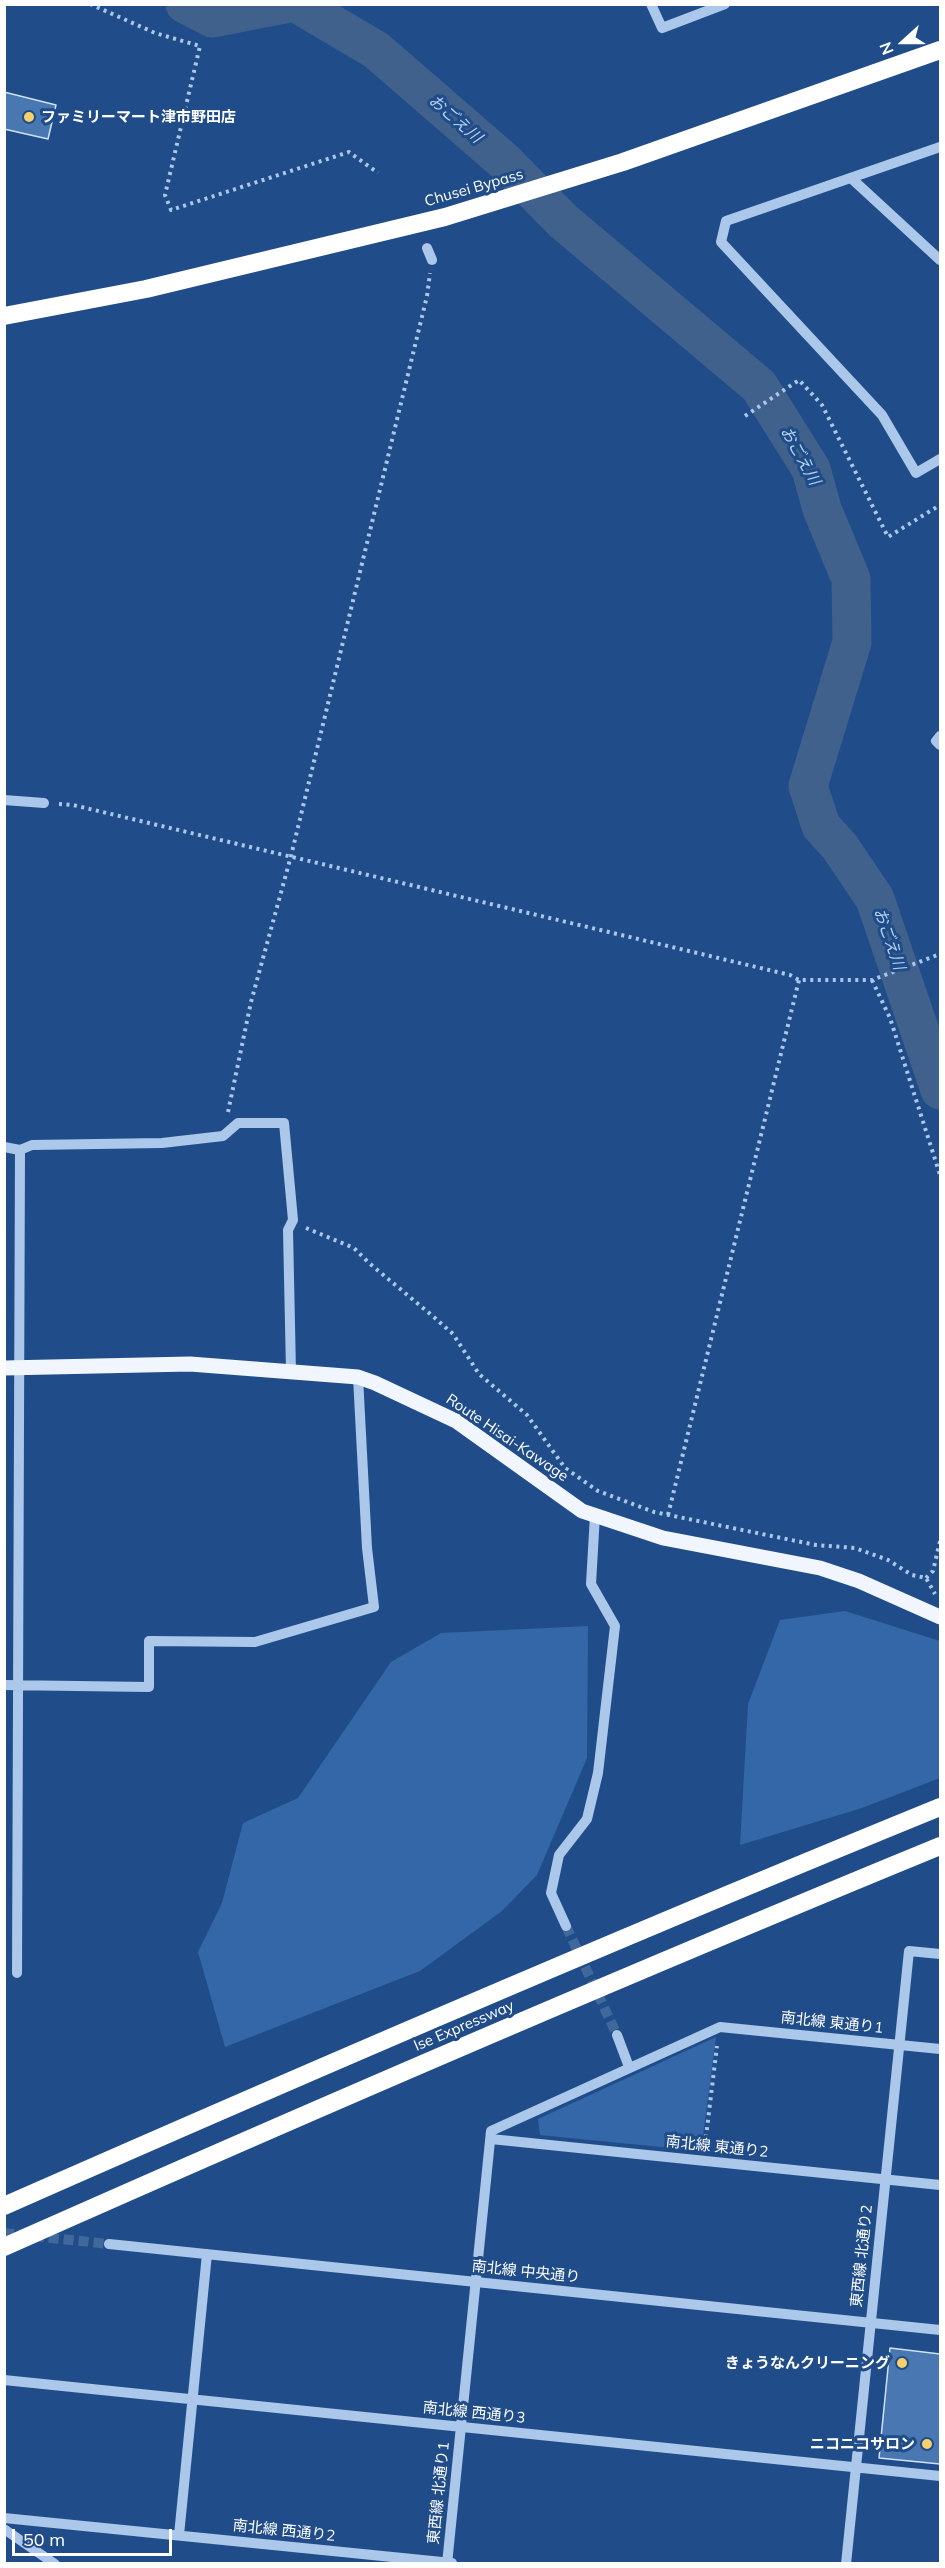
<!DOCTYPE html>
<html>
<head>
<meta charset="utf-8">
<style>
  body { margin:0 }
  #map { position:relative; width:945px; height:2568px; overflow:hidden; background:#204d89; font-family:Mulish,sans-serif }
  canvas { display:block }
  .frame { position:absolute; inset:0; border:6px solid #fff; pointer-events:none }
  .north { position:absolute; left:873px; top:12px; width:60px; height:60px; -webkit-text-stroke:4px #204d89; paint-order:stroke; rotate:249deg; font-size:16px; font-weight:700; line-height:24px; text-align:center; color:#fff }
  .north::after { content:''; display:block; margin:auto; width:21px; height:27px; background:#fff; clip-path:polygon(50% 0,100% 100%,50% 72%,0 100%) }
  .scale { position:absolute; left:12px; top:2529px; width:160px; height:27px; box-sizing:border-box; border:3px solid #fff; border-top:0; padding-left:8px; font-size:18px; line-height:21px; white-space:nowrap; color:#fff; -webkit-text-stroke:4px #204d89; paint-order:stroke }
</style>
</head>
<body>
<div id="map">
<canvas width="945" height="2568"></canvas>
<div class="frame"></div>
<div class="north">N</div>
<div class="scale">50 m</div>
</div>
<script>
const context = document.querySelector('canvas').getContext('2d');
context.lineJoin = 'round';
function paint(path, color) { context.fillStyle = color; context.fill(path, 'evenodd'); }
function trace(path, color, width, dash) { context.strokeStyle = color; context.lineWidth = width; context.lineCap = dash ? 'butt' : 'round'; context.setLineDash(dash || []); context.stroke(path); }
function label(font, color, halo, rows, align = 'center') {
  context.font = font + ' Mulish,"Noto Sans JP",sans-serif'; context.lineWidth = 6; context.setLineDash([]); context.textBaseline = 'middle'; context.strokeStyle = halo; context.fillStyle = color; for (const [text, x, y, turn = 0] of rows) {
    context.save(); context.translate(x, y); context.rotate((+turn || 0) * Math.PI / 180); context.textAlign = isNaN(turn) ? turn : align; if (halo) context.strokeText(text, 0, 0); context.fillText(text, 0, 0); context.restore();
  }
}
paint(new Path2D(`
  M845,1611l95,30v137l-78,30 -122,37 8,-141 32,-84z
  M588,1626l-1,132 -50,117 -35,36 -82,60 -195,76 -27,-95 24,-49 21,-80 55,-25 93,-136 50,-29z
  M716,2037l-15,114 -161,-16 -2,-16z`), '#3367a7');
trace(new Path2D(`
  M185,4l27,14 72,-14
  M298,4l78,46 128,111 59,60 196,165 52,83 11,40 29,70 1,63 -44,144 13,40 19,21 35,52 65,191`), '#40618c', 39);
const building = new Path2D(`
  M4,92l52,13 -8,34 -44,-10z
  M890,2348l50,6v110l-61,-6z`);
paint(building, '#4877b2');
trace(building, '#d0e2f8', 1.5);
trace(new Path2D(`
  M566,1926l51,109
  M4,2233l105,11`), '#41689b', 10, [10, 5]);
trace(new Path2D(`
  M90,4l65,29 45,13 -35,149 6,15 178,-58 29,21
  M745,416l54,-36 23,25 66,132 52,-32
  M59,804l14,1 717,170 9,5h73l68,-26
  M872,980l18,38 50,157
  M228,1112l23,-110 40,-146 136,-560 3,-23
  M306,1228l48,20 15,15 66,55 18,16 26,40 48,41 38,53 33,23 56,21 162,33 39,3 33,12 24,15 14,3 9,16
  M668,1515l131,-535
  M926,1578l7,-7 7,-30
  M705,2145l12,-99`), '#abc8eb', 4, [3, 4.5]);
trace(new Path2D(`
  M651,4l11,24 63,-24
  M940,147l-214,74 -5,21 161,173 34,58 24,-14
  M851,178l89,82
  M427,248l5,12
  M940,736l-4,5 4,4
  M4,800l40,3
  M4,1147l16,3 12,-5 130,-2 61,-7 15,-13h46l9,97 -5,10 3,142
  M4,1685l145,2v-46l106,1 119,-35 -7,-59 -9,-171
  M566,1926l-15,-33 8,-38 28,-36 11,-46 17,-147 -24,-42 4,-69
  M17,1973l3,-823
  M617,2035l12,32
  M491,2139l449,46
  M109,2244l831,86
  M4,2380l936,96
  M4,2518l448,45
  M4,2529l51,35
  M179,2535l28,-281
  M447,2564l44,-433 229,-104 220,22
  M846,2564l63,-613 31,3`), '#abc8eb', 10);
trace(new Path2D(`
  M4,1368l186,-4 168,13 17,6 81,38 126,90 81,27 157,30 39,13 81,36`), '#f0f5fe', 15);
trace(new Path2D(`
  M4,316l142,-27 299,-72 178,-55 317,-112
  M4,2206c311,-137 622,-271 936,-399
  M4,2247c311,-138 622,-272 936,-401`), '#fff', 18);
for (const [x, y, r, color] of [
  [29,117,6,"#f8d06c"],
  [902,2363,6,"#f8d06c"],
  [927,2444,6,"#f8d06c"]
]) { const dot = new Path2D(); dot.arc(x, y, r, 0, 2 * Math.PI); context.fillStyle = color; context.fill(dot); trace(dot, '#204d89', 2); }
label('bold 15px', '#fff', '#204d89', [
  ["ファミリーマート津市野田店",41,117,"left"],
  ["きょうなんクリーニング",890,2363],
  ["ニコニコサロン",915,2444]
], 'right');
label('15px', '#fff', '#204d89', [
  ["Chusei Bypass",474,188,-16],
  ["Route Hisai-Kawage",507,1438,34],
  ["南北線 東通り1",832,2023,6],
  ["Ise Expressway",464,2026,-23],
  ["南北線 東通り2",717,2147,6],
  ["東西線 北通り2",862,2256,-84],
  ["南北線 中央通り",526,2272,6],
  ["南北線 西通り3",474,2413,6],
  ["東西線 北通り1",439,2493,-84],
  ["南北線 西通り2",284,2531,6]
]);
label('italic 16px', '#b7d2f2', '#204d89', [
  ["おごえ川",455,119,41],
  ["おごえ川",800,456,61],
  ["おごえ川",889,939,71]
]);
</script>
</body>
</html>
